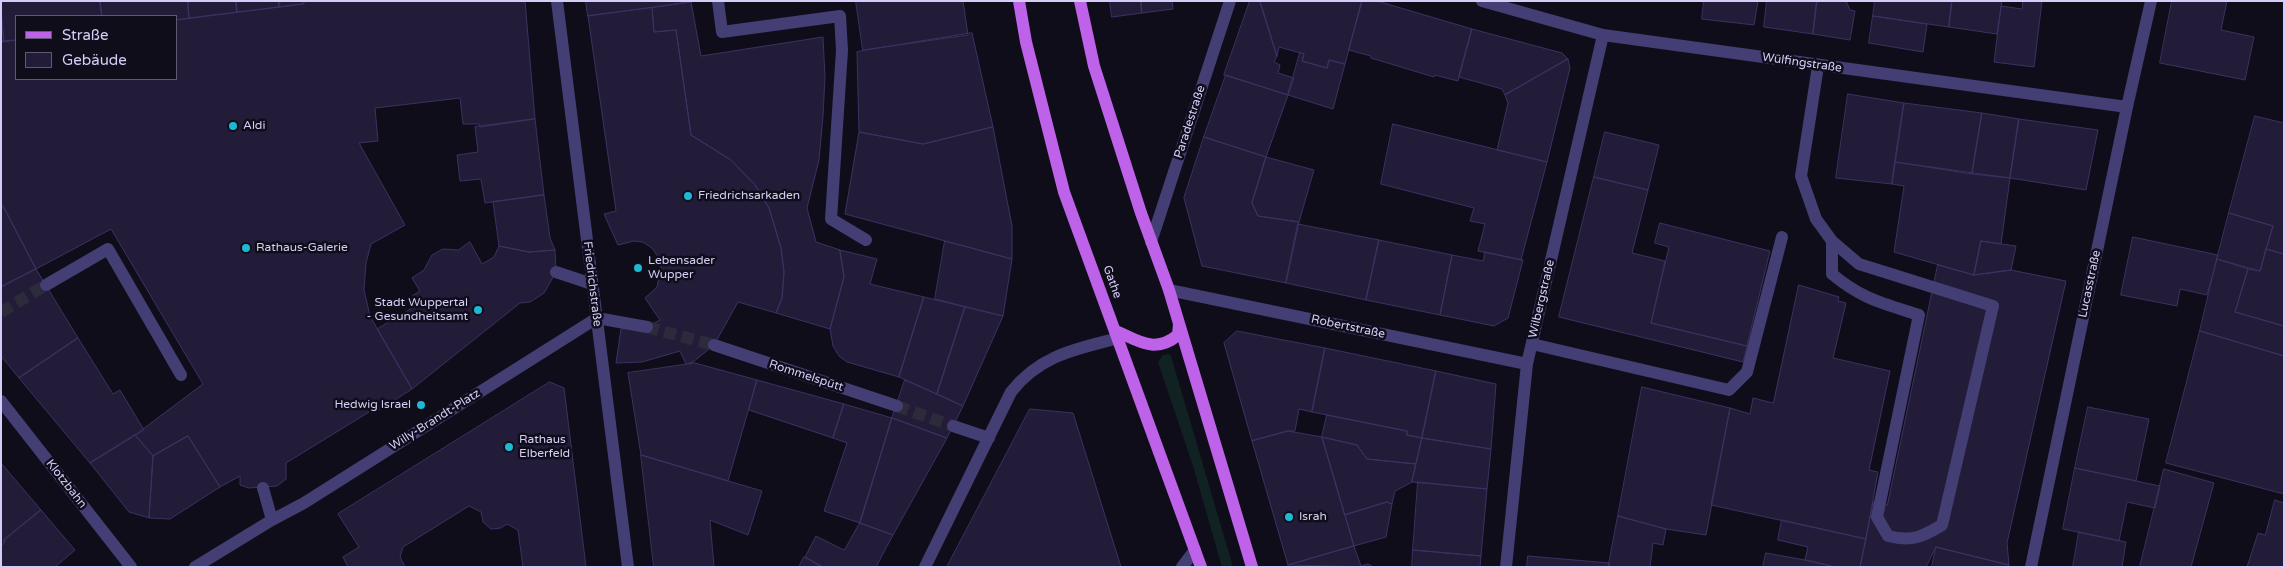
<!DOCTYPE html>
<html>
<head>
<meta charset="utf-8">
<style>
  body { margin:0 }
  #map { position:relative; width:2285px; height:568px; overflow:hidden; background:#100d1a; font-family:"Varela Round",sans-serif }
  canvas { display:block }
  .frame { position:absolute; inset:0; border:2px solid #d4cdf8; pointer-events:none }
  .legend { position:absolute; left:15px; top:15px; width:162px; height:65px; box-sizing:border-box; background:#100d1a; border:1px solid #5e5a73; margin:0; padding:6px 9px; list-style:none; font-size:15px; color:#d4cdf8 }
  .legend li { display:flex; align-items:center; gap:10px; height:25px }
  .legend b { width:25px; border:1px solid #5e5a73 }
</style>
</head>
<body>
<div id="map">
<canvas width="2285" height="568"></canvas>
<div class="frame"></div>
<ul class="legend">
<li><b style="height:6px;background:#be62e9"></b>Straße</li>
<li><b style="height:14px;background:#231c38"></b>Gebäude</li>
</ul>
</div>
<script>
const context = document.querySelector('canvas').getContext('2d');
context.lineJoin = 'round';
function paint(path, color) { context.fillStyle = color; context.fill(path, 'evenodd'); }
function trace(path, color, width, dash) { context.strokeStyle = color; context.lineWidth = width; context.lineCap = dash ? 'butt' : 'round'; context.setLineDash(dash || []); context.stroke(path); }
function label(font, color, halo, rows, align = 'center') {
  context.font = font + ' "Varela Round",sans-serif'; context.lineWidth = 5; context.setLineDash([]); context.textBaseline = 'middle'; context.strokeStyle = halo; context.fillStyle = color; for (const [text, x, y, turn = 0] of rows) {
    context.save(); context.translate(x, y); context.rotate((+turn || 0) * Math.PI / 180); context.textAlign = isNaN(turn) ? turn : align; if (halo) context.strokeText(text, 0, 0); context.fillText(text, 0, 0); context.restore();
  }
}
paint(new Path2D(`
  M1169,354l2,2 62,211h-11l-29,-101 -35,-104 5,-7z`), '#112223');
const building = new Path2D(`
  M1,1h99l2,15h-86v24l-12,2z
  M100,1h88l1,17 -13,2v-4h-74z
  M188,1h48l1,11 -48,6z
  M236,1h43v6l-42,5z
  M279,1h26l-2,3 -24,3z
  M305,1h220l10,118 -55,8 -1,-3h-16l-3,-26 -85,10 3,33 -19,2 46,82 -34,19 -5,19 -2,27 6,26 42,73 -33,21 -2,-3 -91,56v16l-9,7 -28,2 -9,-3v-9l-20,11 -32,-51 -35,20 -18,-21 68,-51 -92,-155 -75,40 -33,-63 -2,1v-166l15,-1v39h160v-59l127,-16z
  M586,1h105v1l-103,14z
  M856,1h107l5,34 -105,15z
  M1110,1h31l1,12 -30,4z
  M1141,1h31l1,8 -31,4z
  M1250,1h10l17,55 -3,6 6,3 -2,8 16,5 -6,17 -64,-20z
  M1260,1h102l-17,63 -16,-4 -2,8 -25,-7 2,-7 -25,-7 -2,9z
  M1362,1h15l95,28 -14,52 -23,-6 -1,2 -63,-19v-2l-22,-6z
  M1704,1h54l-4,24 -52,-6z
  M1767,1h50l-4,33 -49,-7z
  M1817,1h29l4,9 5,1 -5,29 -37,-6z
  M1875,1h77l-3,26 -76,-11z
  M1952,1h50l-5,33 -48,-7z
  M2023,1h19l-8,66 -40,-5 7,-56 21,3z
  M2172,1h55l-6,29 33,7 -9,43 -85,-17z
  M691,2l10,54 122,-19 2,40 -2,39 -4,44 -12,48 9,34 24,8 4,27 -14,52 -54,-16 6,-15 2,-26 -3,-24 -12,-40 -14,-23 -24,-25 -40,-25 -15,-105 -22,2 -2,-24z
  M652,8l2,24 22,-2 15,105 40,25 24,25 14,23 12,40 3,24 -2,26 -6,15 -38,-11 -24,43 -21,17 -7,2 -6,-13 -38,11 -26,1 5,-34 26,-2 13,-7 -15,-22 12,-11 4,-20 -3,-10 -6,-9 -9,-6 -9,-1 -16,4 -14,-31 12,-3 -28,-195z
  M1,9l3,33 -3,-1z
  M1873,16l54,8 -4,28 -54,-9z
  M1472,29l90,24 6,6 -63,36 -3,-6 -43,-12z
  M972,33l21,94 -70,17 -64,-12 -2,-80z
  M1300,53l4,1 -2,7 25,7 2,-8 16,4 -12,45 -45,-14z
  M1568,59l2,9 -23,94 -50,-12 11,-47 -3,-8z
  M1226,75l62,20 -22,62 -62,-20z
  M1848,94l56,9 -12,81 -56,-6z
  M1904,103l78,10 -10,61 -77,-12z
  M1982,113l37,6 -9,59 -38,-4z
  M2255,116l29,7v131l-18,-5 7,-23 -44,-13z
  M535,119l9,76 -59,8 -4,-24 -21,2 -3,-26 21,-3 -3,-25z
  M2019,119l79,11 -12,60 -76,-12z
  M1393,124l154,38 -26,98 -43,-9 7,-27 -15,-3 4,-13 -93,-24z
  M993,127l19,99v33l-167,-45 14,-82 64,12z
  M1605,132l54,13 -11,45 -54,-13z
  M1204,137l62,20 -14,46 6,13 41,6 -13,61 -84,-17 -18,-68z
  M1266,157l48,13 -15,52 -41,-6 -6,-13z
  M1895,162l115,16 -9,66 -20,-3 -7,34 -80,-23 10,-66 -12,-2z
  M1594,177l54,13 -16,63 33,8 -14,62 96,23 -4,16 -184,-45z
  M544,195l6,43 5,12 -26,2 -30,-6 -6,-44z
  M3,206l33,63 -35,18v-80z
  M2229,213l44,13 -13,45 -43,-12z
  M1660,223l110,28 -23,95 -96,-23 18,-76 -14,-4z
  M1298,224l81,16 -13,60 -80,-17z
  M2133,237l85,18 -11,40 -27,-6 -3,17 -56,-11z
  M1379,240l73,15 -12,60 -74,-15z
  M945,241l67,18 -9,57 -68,-17z
  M1981,241l35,5 -5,24 -37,5z
  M470,242l12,22 12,-7 5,-11 30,6 26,-2 1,22 -12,21 -14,9 -10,1 -108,86 -35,-60 40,-24 -5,-9 8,-5 -8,-13 12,-8 8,-15 11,-6 15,1z
  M2266,249l18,5v72l-49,-14 13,-43 12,2z
  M840,250l37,9 -7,25 54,13 -25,80 -52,-15 -8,-6 -6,-10 -3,-17 14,-52z
  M1485,252l38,8 -15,58 -14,8 -54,-11 12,-60 31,6z
  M2217,259l31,10 -13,43 49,14v30l-84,-25z
  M1938,265l36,10 37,-5 55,11 -59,262 2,22 -73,-18 -10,20h-66l13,-65 14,3z
  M36,269l42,69 -59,40 -18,-22v-69z
  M1799,285l40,12 -1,4 8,2 -13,55 57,13 -21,99 9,2 -12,67 -155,-34 19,-97 20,6 3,-16 20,5z
  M924,297l41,10 -28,87 -38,-17z
  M965,307l38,9 -40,90 -26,-12z
  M1237,331l88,17 -13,64 -13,-3 -4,22h-7l-36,10 -28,-98z
  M2200,331l84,25v138l-118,-31z
  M78,338l35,56 7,-4 24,40 -54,33 -71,-85z
  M1325,348l111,23 -14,67 -15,-3v-4l-95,-19z
  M695,363l62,17 -29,101 -87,-26 -13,-82z
  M1436,371l60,13 -5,65 -69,-11z
  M757,380l87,24 -11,34 -84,-28z
  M905,380l58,26 -16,32 -55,-20z
  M550,382l14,6 22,179h-63l-5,-37 -11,-6 -6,4 -10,1 -8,-7 -2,-10 -12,-6 -66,41 -3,10 5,10h-57l-5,-10 16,-10 -21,-33z
  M1642,387l88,21 -24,127 -40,-6 -48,-13z
  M844,404l48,14 -32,105 -36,-12 23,-68 -14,-5z
  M2088,407l61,12 -13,62 -61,-13z
  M1030,409l43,4 48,154h-174z
  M1327,415l80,16v4l15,3 -6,26 -49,-5 -10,-14 -35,-8z
  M892,418l55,20 -54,97 -33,-12z
  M1288,431l34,6 32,109 -66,19 -36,-124z
  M135,435l18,21 -4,62 -20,-6 -39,-49z
  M188,436l32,51 -50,32 -21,-1 4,-62z
  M1322,437l35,8 10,14 49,5 -4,18 -17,9 -3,13 -5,-2 -42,13z
  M1422,438l69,11 -4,40 -75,-7z
  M641,455l121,36 -14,44 -38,-15 4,47h-60z
  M1,463l40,47 -37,30 1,2 -4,4z
  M2075,468l85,18 -5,22 -28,-6 -8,39 -56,-12z
  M2164,469l50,14 -23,84h-51z
  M1418,482l69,7 -6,67 -68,-6z
  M2275,500l9,3v64h-37l11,-34 7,2z
  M1387,502l5,2 -6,33 -32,9 -9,-31z
  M41,510l34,40 -20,17h-54v-21l4,-4 -1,-2z
  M1618,516l48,13 -3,16 -10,-2 -3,24h-39l-2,-4z
  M1782,520l84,19 -6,28h-24l-31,-7 3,-13 -30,-7z
  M860,523l33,12 -17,32h-53l-18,-10 11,-21 28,14z
  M2079,532l47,10 -4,25h-49z
  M1354,546l7,20 7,-2 5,3 -85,-2z
  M1936,547l73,18 -1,2h-76z
  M1413,550l68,6 -1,11h-68z
  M1766,553l39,7 31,7h-73z
  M1528,556l81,7 -1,4h-81z
  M804,557l18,10h-23z`);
paint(building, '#231c38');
trace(building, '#3d3161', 1);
trace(new Path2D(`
  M1,312l45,-27
  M647,327l67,18
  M897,406l56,20`), '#2d2a3b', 12, [12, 6]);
trace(new Path2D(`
  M557,1l71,566
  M718,1l4,31 118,-16 2,34 -11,169 35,21
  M1482,1l121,34 524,72
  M1818,66l-17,110 15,43 16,22 27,23 134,42 -51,219c-20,12 -30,17 -54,11l-11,-19 42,-202c-37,-12 -57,-16 -87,-41v-33
  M1151,242l79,-241
  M556,272l36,12
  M46,285l62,-36 73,126
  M1169,290l358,74
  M597,318l50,9
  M1532,344l197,46 18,-18 35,-135
  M714,345l183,61
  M1,401l130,166
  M953,426l36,12
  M263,488l9,32
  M195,567l77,-47 32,-17 293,-185
  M925,567l86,-175c29,-37 65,-43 108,-54
  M1182,567l13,-17
  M1506,567l21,-203 76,-329
  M2031,567l96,-460 24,-106`), '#433e73', 12);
trace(new Path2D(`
  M1019,1l7,41 38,150 137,375
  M1080,1l14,65 47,147 28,77 83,277
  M1116,331c23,10 39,23 62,4l1,-11`), '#be62e9', 12);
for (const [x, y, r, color] of [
  [233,126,5,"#1db8d3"],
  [688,196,5,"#1db8d3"],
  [246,248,5,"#1db8d3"],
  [638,268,5,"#1db8d3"],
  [478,310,5,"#1db8d3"],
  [421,405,5,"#1db8d3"],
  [509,447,5,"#1db8d3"],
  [1289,517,5,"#1db8d3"]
]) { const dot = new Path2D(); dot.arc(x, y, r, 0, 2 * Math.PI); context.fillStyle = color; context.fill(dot); trace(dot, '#100d1a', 2); }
label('12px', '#d4cdf8', '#100d1a', [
  ["Wülfingstraße",1802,63,8],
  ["Paradestraße",1190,122,-72],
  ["Gathe",1112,282,70],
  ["Friedrichstraße",592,284,83],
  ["Lucasstraße",2090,284,-78],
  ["Wilbergstraße",1542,299,-77],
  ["Robertstraße",1348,327,12],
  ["Rommelspütt",806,376,18],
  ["Willy-Brandt-Platz",435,420,-32],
  ["Klotzbahn",66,484,52]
]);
label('12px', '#d4cdf8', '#100d1a', [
  ["Aldi",243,126],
  ["Friedrichsarkaden",698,196],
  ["Rathaus-Galerie",256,248],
  ["Lebensader",648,261],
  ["Wupper",648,275],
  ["Stadt Wuppertal",468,303,"right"],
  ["- Gesundheitsamt",468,317,"right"],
  ["Hedwig Israel",411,405,"right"],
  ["Rathaus",519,440],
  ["Elberfeld",519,454],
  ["Israh",1299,517]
], 'left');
</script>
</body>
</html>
